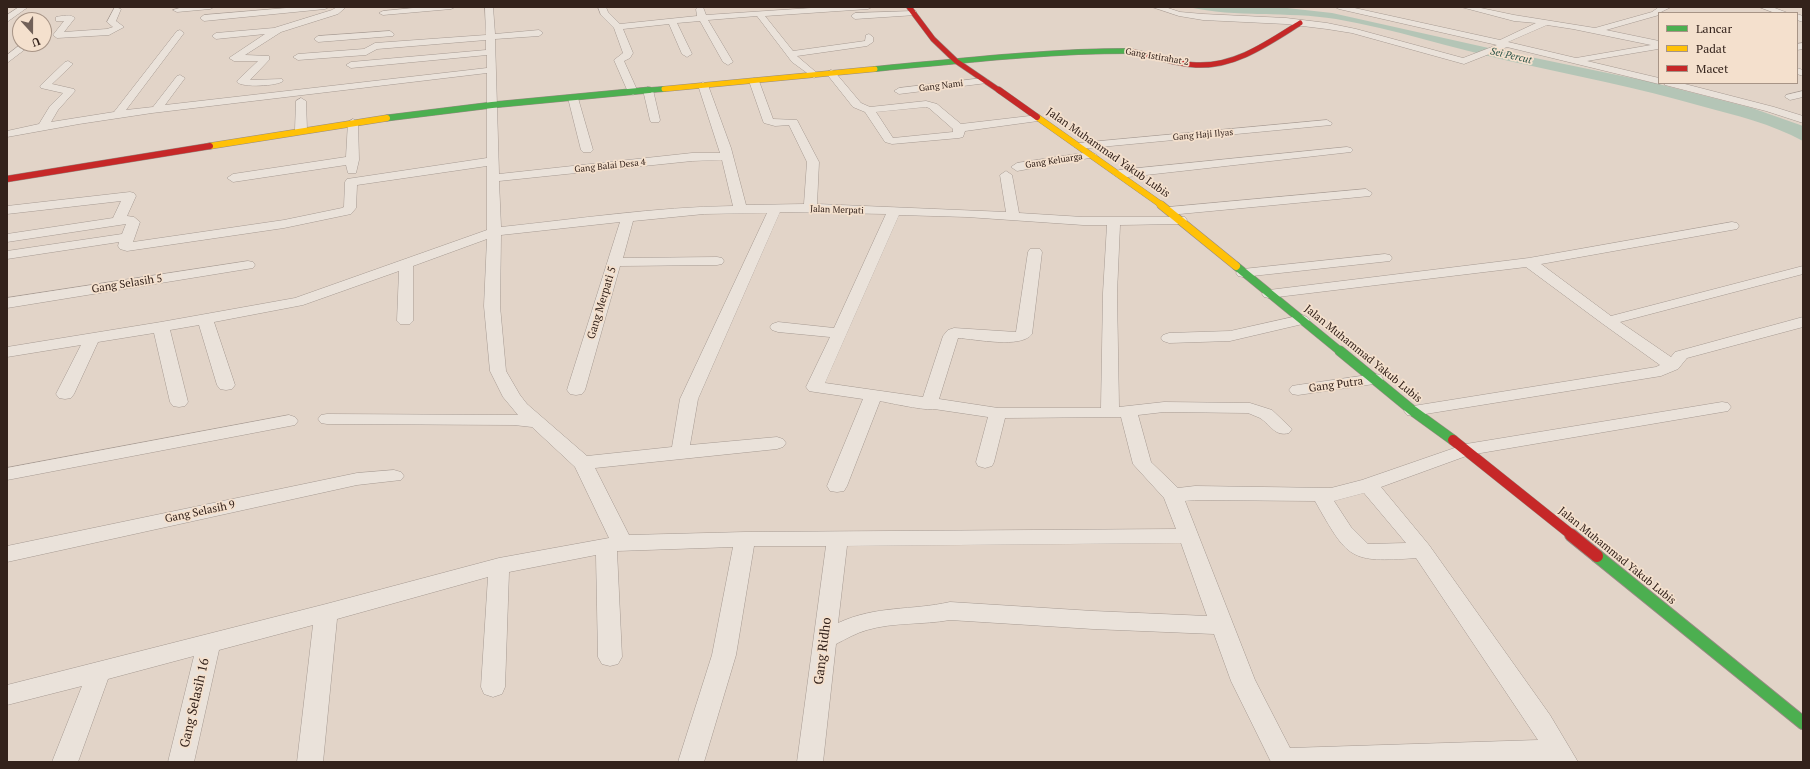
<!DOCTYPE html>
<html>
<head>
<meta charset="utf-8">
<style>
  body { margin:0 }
  #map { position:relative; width:1810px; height:769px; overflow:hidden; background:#e2d4c8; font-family:"PT Serif",serif }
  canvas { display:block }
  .frame { position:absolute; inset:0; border:8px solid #33221b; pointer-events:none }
  .legend { position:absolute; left:1658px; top:12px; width:140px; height:72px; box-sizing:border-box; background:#f4e0cd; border:1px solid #a79486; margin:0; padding:5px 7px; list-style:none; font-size:12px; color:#33221b }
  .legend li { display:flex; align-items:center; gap:8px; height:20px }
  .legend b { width:20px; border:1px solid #a79486 }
  .north { position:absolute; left:12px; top:12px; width:40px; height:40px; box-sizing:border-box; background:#f4e0cd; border:1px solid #a79486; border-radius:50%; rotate:159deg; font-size:11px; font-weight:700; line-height:16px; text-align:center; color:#33221b }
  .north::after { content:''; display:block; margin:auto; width:14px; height:18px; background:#706058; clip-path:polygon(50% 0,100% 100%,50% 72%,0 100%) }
</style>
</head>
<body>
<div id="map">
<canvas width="1810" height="769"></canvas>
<div class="frame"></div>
<ul class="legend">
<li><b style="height:5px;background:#4caf50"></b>Lancar</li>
<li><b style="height:5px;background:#ffc107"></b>Padat</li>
<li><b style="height:5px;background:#c62828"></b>Macet</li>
</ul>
<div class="north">U</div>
</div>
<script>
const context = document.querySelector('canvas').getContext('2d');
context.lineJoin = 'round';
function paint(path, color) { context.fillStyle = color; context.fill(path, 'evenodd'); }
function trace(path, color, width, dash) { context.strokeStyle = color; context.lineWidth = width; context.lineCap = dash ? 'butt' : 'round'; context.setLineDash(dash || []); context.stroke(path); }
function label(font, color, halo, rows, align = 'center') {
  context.font = font + ' "PT Serif",serif'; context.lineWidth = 3.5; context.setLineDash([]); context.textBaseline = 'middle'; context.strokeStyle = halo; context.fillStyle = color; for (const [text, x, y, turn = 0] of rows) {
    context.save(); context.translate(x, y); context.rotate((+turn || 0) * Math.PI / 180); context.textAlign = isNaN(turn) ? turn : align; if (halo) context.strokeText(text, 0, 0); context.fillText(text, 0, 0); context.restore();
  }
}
paint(new Path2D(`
  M1188,7l99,1 45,5 179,40 140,29 101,26 51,18v15c-31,-17 -68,-26 -102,-35 -63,-18 -128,-31 -192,-45 -58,-13 -114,-32 -173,-42 -49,-8 -99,-1 -148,-12z`), '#b4c5b6');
const street = new Path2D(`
  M19,7h9l-21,15v-7z
  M115,7l6,2 -5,12 8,6 -15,8 -52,3 -4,-3 11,-14h-8v-4c6,-1 15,-3 19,1l-11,14 43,-3 6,-2 -6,-5z
  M183,7h31l-4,2 -33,3 -4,-2z
  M298,7h31l-4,2 -121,12 -4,-3 4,-3z
  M337,7h9l-8,7 -57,18 -36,23 24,1v4l-19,20 32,-1 1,2c-5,5 -41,7 -46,1l1,-2 20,-19h-24l-5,-3 36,-24 -49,5 -4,-3 4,-3 58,-5 58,-18z
  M423,7h32l-4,2 -68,6 -4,-2 4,-2z
  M485,7h8l2,27 44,-4 4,3 -4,3 -44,3 4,135 193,-21h28l-22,-68 5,-3 5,3 23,63 15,57 58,-1 3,-42 -18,-37 -14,1 -11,-3 -1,-2 -14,-40 5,-3 5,3 14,38 24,1 22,42 -2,42 189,8 -6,-37 6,-4 6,4 7,38 64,4h102l2,3 -2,3 -5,1 -60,1 -3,68 2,114 45,-5 86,1 22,7 20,19 -3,4c-14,4 -18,-8 -29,-15 -4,-2 -8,-3 -12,-5l-84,-1 -26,3 13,47 27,26 17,-2 136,2 31,-8 104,-36 256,-42 6,1 3,4 -3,4 -6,1 -253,43 -88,32 48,58 121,170 28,47h-307l-40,-81 -17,-47 -121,-5 -143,-9c-27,5 -56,2 -83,10 -11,3 -21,9 -31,14l-13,118h-26l29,-216h-72l-18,109 -32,107h-26l34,-107 21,-108 -116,4 5,106 -4,7 -8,2 -8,-2 -4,-7 -2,-102 -87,17 -4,115 -3,7 -9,3 -9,-3 -3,-7 7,-110 -151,42 -14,143h-26l16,-137 -94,25 -25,112h-26l26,-106 -86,23 -30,83h-26l30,-76 -75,19v-20l319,-81 173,-46 110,-20 -34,-71 -43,-40 -18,-2 -187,-1 -6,-1 -3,-4 3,-4 6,-1 191,1 -15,-18 -13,-26 -6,-65 3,-67 -74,27v55l-3,3h-10l-3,-3 2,-50 -96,34 -89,17 21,63 -3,4 -6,1 -6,-1 -3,-4 -18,-60 -29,5 18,72 -3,4 -6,1 -6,-1 -3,-4 -16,-69 -56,9 -24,52 -3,4 -6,1 -6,-1 -3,-4 25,-49 -74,12v-10l154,-25 134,-24 192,-68v-64l-130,19 -1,23 -5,6 -67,14 -157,23 -7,-2 -2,-3 1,-4 -112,17v-8l115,-17 4,-10 -119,18v-8l106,-16 8,-17 -114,13v-8l123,-14 4,1 2,3 -9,20 7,1 6,5 -7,20 151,-22 58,-12 2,-1 1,-25 2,-3 140,-21v-85l-335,40 -73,11 -72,13v-6l32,-7 11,-18 13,-13 -22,-5 -1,-2 25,-24 3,-1 5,3 -21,20 22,5 1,2 -17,19 -7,12 63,-10 63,-81 3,-1 4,3 -58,77 27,-3 24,-31 3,-1 5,3 -20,27 322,-37v-13l-136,13 -5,-3 5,-3 135,-12v-10l-109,9 -11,6 -68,5 -5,-3 5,-3 66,-5 11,-6 111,-8zM722,160l11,46c-78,1 -155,13 -232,21l-2,-46 193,-20zM780,212l106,2 -52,114 -56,-6 -6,2 -2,3 2,3 6,2 52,5 -24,50 3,4 6,1 48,7 -36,87 3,5 7,1 7,-1 3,-5 33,-85c10,2 47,10 54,8l54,8 -12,45 2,4 7,2 7,-2 2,-4 11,-44 116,-1 12,47 31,34 12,31 -431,3 -116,3 -34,-67 182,-19 6,-2 3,-4 -3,-4 -6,-2 -87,8 8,-46zM767,213l-87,186 -8,48 -85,9 -60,-52 -7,-9 -14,-24 -6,-65 1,-71 119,-13 -53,168 3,4 6,1 6,-1 3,-4 35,-124 97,-1 5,-1 2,-3 -2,-3 -5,-1 -94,1 10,-37 71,-7zM899,215l68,2 116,8h24l-4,68 -2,115h-103l-59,-9 19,-61c18,1 63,11 74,-4l10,-82 -2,-3h-10l-2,3 -12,80 -62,-4 -6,2 -5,6 -20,61 -98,-14zM1364,493l42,50 -38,1 -17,-17 -17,-26zM1195,500l120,1c33,58 34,62 101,57l122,182 -248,8 -35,-68 -70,-179zM1181,543l26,73 -114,-5 -143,-9c-40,9 -73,3 -112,21l9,-77z
  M598,7h8l2,5 12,12 77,-8 -1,-7 2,-2h5l3,8 120,-8h46l-4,2 -103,7 28,35 72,-10 1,-6 3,-1 4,3v5l-6,4 -70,10 20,17 2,2 -5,3 -22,-16 -35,-46 -49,4 25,42 -5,3 -5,-3 -23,-41 -23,2 15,31 -5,3 -5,-3 -13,-30 -46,5 10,24 -3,5 -6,3 14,31 -5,3 -5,-3 -14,-32 9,-7 -9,-25 -13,-13z
  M1152,7h13l15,5 23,2 83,4 41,5 29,6 107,29 34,-13 -158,-36 -4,-2h15l150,33 36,-17 -22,-2 -53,-14h15l38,8 81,13 57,-16 7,-5h12l-12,6v2l-53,15 53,11 -1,8 -71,12 72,17v5h4l-4,1 -152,-37 -43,17 -112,-31 -25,-4 -41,-5 -83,-4 -24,-4zM1547,25l26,4 78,16 -75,13 -68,-16z
  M1759,7h13l16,6h-13z
  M913,11h3v4l-61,4 -4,-3 4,-3z
  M1797,14l6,2v6l-6,-2z
  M390,31l4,3 -1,2 -75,6 -4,-3 4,-3z
  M1803,43v6l-6,1v-6z
  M21,44h11l-25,19v-8z
  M1797,68l6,2v6l-6,-2z
  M831,70l3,1 27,32 9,4 56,-6 11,3 24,20 77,-9 5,3 -5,3 -73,10 -2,6 -4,1 -67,6 -7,-2 -20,-30 -12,-5 -27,-34zM926,107l3,1 24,21v3l-60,6 -17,-26z
  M983,78l4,1 1,2 -1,2 -88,11 -5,-3 5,-3z
  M1664,83h17l93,24 29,9v7l-37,-12 -101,-26z
  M648,87l5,3 7,30 -1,2h-8l-1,-2 -7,-30z
  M1803,91v6l-13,3 -5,-3 1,-2z
  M573,95l5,3 15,52 -2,2h-8l-2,-2 -13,-52z
  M301,98l5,3 1,29 -6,3 -6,-3 1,-29z
  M353,119l5,3 1,38 -3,13h-8l-2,-8 -113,17 -6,-4 6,-4 113,-17 2,-35z
  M1327,120l5,3 -1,2 -252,24 -6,-3 6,-3z
  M1347,147l4,1 2,2 -2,2 -232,26 -6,-4 6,-4z
  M1091,152l6,3 -2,2 -78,14 -6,-4 6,-4z
  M1366,189l6,4 -2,3 -201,19 -6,-4 6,-4z
  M1732,222l5,1 2,3 -2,3 -196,35 70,52 192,-50v8l-183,48 51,35 4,-5 128,-35v10l-116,31 -9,11 -17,7 -248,40 -6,-1 -3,-4 3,-4 249,-40 4,-2 -57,-41 -77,-57 -257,31 -5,-1 -2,-3 2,-3 5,-1 260,-32z
  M1385,254l5,1 2,3 -2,3 -147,16 -5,-1 -2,-3 2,-3 5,-1z
  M248,261l5,1 2,3 -2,3 -246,40v-10z
  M1302,315l5,2 3,3 -3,3 -77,18 -61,2 -6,-2 -2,-3 2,-3 6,-2 61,-2z
  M1375,374l6,1 2,4 -2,4 -83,12 -6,-1 -3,-4 3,-4 6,-1z
  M289,415l6,2 3,4 -3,4 -288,55v-12z
  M394,470l7,2 3,4 -3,4 -44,5 -350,77v-16l350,-73z`);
const fastFar4 = new Path2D(`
  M875,69c84,-8 169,-18 254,-18
  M638,91l26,-2`);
const fastFar3 = new Path2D(`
  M387,118l105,-13 157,-15`);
const fastFar2 = new Path2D(`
  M1236,266l105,86`);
const fastFar1 = new Path2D(`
  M1340,351l73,60 40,29`);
const fast = new Path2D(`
  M1597,556l206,167`);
const slowFar2 = new Path2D(`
  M664,89l211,-20`);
const slowFar1 = new Path2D(`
  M1037,117l126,89
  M210,146l177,-28`);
const slow = new Path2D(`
  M1161,205l75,61`);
const jamFar3 = new Path2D(`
  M909,7l24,32 23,22 44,30
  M1129,51c22,4 44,13 67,14 39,2 72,-22 104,-42`);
const jamFar2 = new Path2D(`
  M999,90l38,27
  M7,179l203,-33`);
const jamFar1 = new Path2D(`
  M1453,440l120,96`);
const jam = new Path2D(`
  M1571,535l26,21`);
trace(street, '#a69a92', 1);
trace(fastFar4, '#968a82', 6);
trace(fastFar3, '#968a82', 7);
trace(fastFar2, '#968a82', 9);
trace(fastFar1, '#968a82', 11);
trace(fast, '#968a82', 14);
trace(slowFar2, '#968a82', 6);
trace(slowFar1, '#968a82', 7);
trace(slow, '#968a82', 9);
trace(jamFar3, '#968a82', 6);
trace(jamFar2, '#968a82', 7);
trace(jamFar1, '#968a82', 11);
trace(jam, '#968a82', 14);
paint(street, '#eae2da');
trace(fastFar4, '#4caf50', 5);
trace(fastFar3, '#4caf50', 6);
trace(fastFar2, '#4caf50', 8);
trace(fastFar1, '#4caf50', 10);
trace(fast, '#4caf50', 12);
trace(slowFar2, '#ffc107', 5);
trace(slowFar1, '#ffc107', 6);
trace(slow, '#ffc107', 8);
trace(jamFar3, '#c62828', 5);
trace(jamFar2, '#c62828', 6);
trace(jamFar1, '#c62828', 10);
trace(jam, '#c62828', 12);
label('9px', '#33221b', '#f4e0cd', [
  ["Gang Istirahat 2",1157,57,10],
  ["Gang Nami",941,86,-7],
  ["Gang Haji Ilyas",1203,135,-5],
  ["Gang Keluarga",1054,161,-9],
  ["Gang Balai Desa 4",610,166,-6],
  ["Jalan Merpati",837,210,2]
]);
label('italic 10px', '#2b5348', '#f4e0cd', [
  ["Sei Percut",1511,56,13]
]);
label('11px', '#33221b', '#f4e0cd', [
  ["Jalan Muhammad Yakub Lubis",1108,153,35],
  ["Gang Selasih 5",127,284,-9],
  ["Gang Merpati 5",602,303,-73],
  ["Jalan Muhammad Yakub Lubis",1363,354,39],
  ["Gang Putra",1336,385,-8],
  ["Gang Selasih 9",200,512,-12],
  ["Jalan Muhammad Yakub Lubis",1617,556,39]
]);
label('13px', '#33221b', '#f4e0cd', [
  ["Gang Ridho",823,651,-83],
  ["Gang Selasih 16",195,703,-77]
]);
</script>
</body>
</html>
